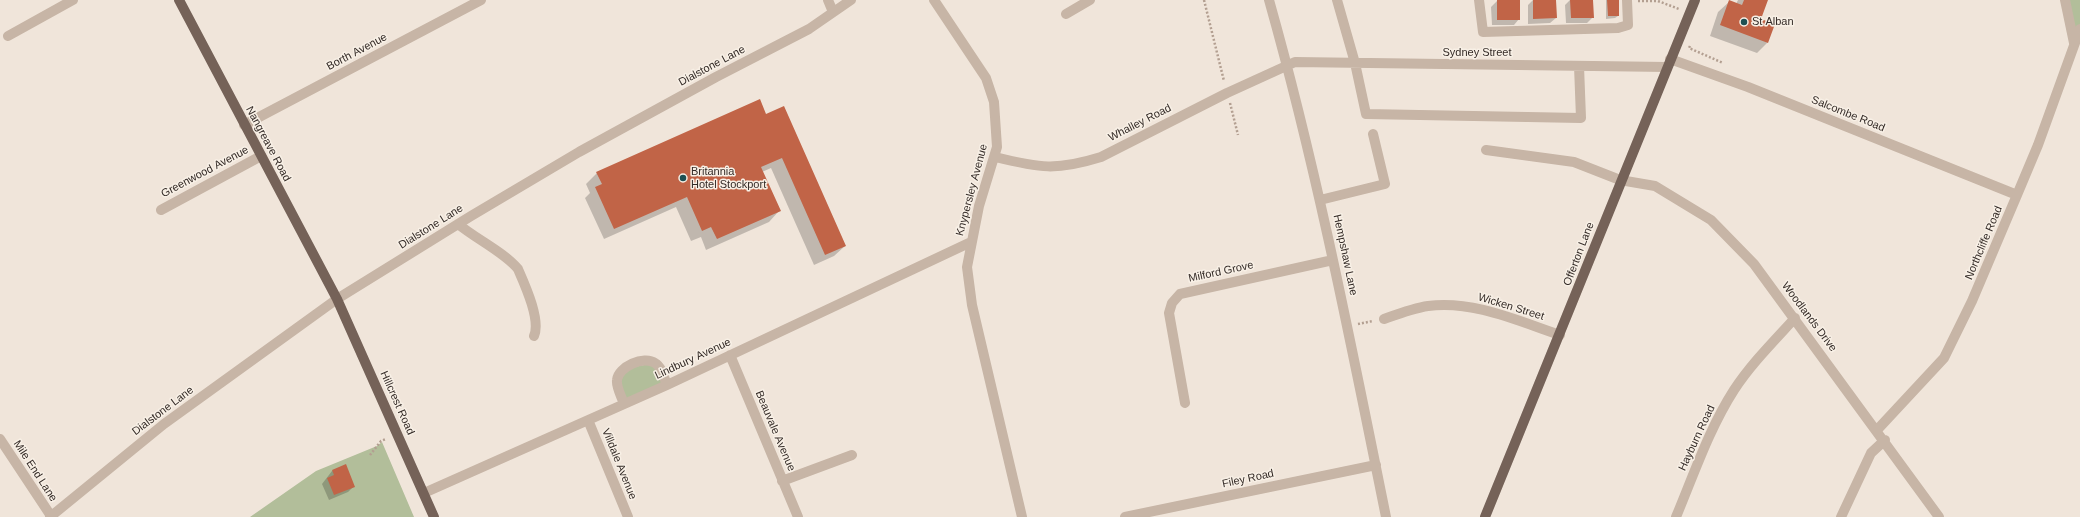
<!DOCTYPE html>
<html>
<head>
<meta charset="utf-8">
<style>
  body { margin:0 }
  canvas { display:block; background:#f0e5da }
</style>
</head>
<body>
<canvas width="2080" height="517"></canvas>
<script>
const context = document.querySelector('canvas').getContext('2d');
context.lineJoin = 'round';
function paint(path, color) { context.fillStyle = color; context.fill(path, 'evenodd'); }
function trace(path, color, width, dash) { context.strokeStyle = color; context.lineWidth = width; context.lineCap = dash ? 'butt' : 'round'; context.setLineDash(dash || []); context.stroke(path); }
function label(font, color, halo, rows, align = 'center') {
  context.font = font + ' Helvetica,sans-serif'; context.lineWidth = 3; context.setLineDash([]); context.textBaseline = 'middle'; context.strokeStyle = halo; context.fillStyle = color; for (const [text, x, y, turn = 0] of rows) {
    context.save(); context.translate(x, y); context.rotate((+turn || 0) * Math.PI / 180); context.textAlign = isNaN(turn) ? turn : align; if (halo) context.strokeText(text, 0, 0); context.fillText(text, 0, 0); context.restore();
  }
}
paint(new Path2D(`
  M2065,0h15v29l-6,14z
  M654,363l11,21 -40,18 -7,-24 6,-9z
  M382,442l32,75h-164l66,-46 61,-25z`), '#b2be9a');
paint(new Path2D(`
  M1533,0h22l1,18 -6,5 -22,1v-19z
  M1570,0h22l1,17 -6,6h-21l-1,-18z
  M1606,0h12v16l-3,2 -9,1z
  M1738,0h29l-8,20 8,23 -10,10 -47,-17 8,-24 11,-10 7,2z
  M1497,1h22v18l-5,6h-22l-1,-18z
  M766,115l79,131 -11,10 -20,9 -43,-97 -9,4 17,39 -10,11 -63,28 -5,-13 -10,4 -15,-34 -72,32 -19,-41 5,-5 -4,-9 11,-11z
  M345,466l9,20 -6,6 -19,8 -7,-16 10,-13z`), '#0003');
paint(new Path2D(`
  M1497,0h23v20h-23z
  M1533,0h23l1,18 -24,1z
  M1570,0h23l1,18h-23z
  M1607,0h12v16h-11z
  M1729,0l13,5 2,-5h24l-7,19 14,5 -7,19 -48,-18z
  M760,99l6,15 18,-8 62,140 -21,9 -43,-97 -21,9 20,44 -64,28 -6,-12 -9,4 -15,-34 -73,32 -19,-42 7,-3 -6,-12z
  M346,464l9,23 -21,8 -7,-17 7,-3 -2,-5z`), '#c16447');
trace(new Path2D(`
  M1204,0l20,81
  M1638,1h20l21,8
  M1690,46l-1,2 34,15
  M1230,103l8,32
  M1358,324l15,-3
  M370,455l11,-14 5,-2`), '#b39f91', 2.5, [2, 2]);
trace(new Path2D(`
  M828,0l5,12
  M934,0l52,78 8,24 3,45 -18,59 -12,61 5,38 50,212
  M1269,0c48,170 82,344 117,517
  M1337,0l18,63 11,51 215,4 -2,-52
  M1479,0l4,32 135,-4 10,-3 -1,-25
  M2065,0l9,43
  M1066,14l24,-14
  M8,36l65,-36
  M1670,59l78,28 269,108
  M244,125l237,-125
  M1486,150l88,12 46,18 35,6 56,34 43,44 185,253
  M995,157c45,11 61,14 106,0l126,-64 68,-31 372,5
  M1320,200l65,-16 -12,-50
  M161,210l100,-54
  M458,224c18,15 46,28 60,45 7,16 23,51 16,67
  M1384,319c14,-5 30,-11 44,-13 45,-6 90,15 132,29
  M730,355l68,162
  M1185,403l-16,-90 3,-10 8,-9 153,-34
  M624,404c-2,-7 -8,-16 -7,-24 1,-13 27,-25 38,-17 7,4 9,15 12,22
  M588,420l40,97
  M1877,430l67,-72 28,-57 45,-106 21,-50 42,-116
  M0,439l51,77
  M782,481l70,-26
  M424,493l243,-108 304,-143
  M50,517l114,-93 173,-125 134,-83 108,-64 137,-75 93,-48 42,-29
  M1125,517l251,-52
  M1676,517c18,-43 33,-88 58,-127 17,-26 40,-49 61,-72
  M1841,517l30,-64 14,-13`), '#c7b5a6', 10);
trace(new Path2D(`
  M179,0l158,299 97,218
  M1485,517l210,-517`), '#756258', 10);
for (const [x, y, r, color] of [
  [1744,22,4,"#1e5053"],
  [683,178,4,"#1e5053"]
]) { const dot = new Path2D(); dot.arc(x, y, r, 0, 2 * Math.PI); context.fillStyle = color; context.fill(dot); trace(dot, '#f8f0e6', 1.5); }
label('11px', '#342b27', '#f8f0e6', [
  ["St Alban",1752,22],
  ["Britannia",691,172],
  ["Hotel Stockport",691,185]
], 'left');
label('11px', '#342b27', '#f8f0e6', [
  ["Borth Avenue",357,52,-28],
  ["Sydney Street",1477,53],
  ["Dialstone Lane",712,66,-28],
  ["Salcombe Road",1848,114,22],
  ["Whalley Road",1140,123,-27],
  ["Nangreave Road",268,144,62],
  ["Greenwood Avenue",205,172,-28],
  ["Knypersley Avenue",972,190,-75],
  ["Dialstone Lane",431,227,-32],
  ["Northcliffe Road",1984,243,-67],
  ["Offerton Lane",1579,254,-69],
  ["Hempshaw Lane",1345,255,78],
  ["Milford Grove",1221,272,-12],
  ["Wicken Street",1511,307,17],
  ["Woodlands Drive",1809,317,53],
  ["Lindbury Avenue",693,359,-25],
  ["Hillcrest Road",397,403,66],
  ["Dialstone Lane",163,411,-37],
  ["Beauvale Avenue",775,431,67],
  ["Hayburn Road",1697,438,-65],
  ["Villdale Avenue",619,464,68],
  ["Mile End Lane",35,471,57],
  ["Filey Road",1248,479,-12]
]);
</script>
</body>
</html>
